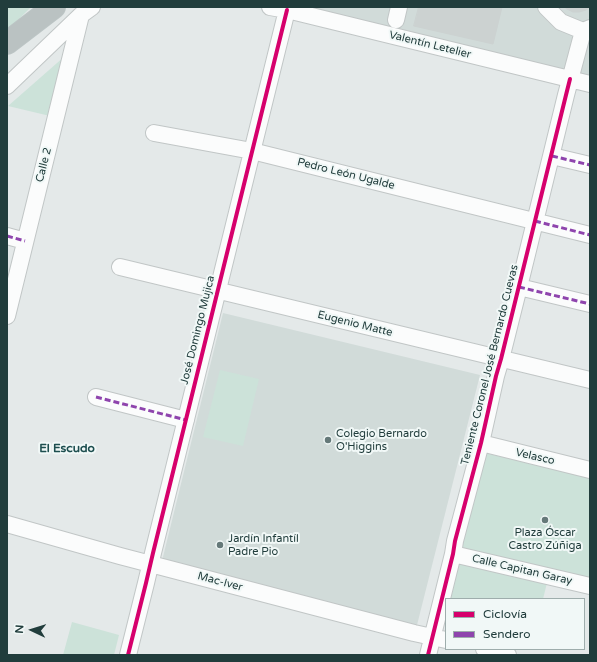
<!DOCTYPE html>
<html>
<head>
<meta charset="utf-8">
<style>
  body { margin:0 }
  #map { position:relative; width:597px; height:662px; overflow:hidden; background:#e4e9e9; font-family:"Varela Round",sans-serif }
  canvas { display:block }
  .frame { position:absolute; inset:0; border:8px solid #213d3c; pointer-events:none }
  .legend { position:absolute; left:445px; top:598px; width:140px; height:52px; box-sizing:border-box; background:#f1f8f7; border:1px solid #9eadac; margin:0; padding:5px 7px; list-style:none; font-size:12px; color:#213d3c }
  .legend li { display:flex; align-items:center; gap:8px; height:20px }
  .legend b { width:20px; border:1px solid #9eadac }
  .north { position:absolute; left:12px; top:610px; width:40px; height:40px; -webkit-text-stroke:3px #f1f8f7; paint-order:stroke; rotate:274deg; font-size:11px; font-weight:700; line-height:16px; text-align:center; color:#213d3c }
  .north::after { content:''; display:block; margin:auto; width:14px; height:18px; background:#213d3c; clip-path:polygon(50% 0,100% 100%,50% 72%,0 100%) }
</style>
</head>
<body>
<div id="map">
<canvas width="597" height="662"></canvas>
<div class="frame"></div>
<ul class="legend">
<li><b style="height:5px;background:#d6006c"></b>Ciclovía</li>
<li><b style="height:5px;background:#8e44ad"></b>Sendero</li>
</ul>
<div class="north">N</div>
</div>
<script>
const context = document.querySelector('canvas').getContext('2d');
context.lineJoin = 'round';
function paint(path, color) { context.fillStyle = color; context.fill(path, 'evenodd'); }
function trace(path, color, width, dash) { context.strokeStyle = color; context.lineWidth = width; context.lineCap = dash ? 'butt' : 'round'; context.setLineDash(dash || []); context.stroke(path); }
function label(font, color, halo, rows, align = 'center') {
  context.font = font + ' "Varela Round",sans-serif'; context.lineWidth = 4; context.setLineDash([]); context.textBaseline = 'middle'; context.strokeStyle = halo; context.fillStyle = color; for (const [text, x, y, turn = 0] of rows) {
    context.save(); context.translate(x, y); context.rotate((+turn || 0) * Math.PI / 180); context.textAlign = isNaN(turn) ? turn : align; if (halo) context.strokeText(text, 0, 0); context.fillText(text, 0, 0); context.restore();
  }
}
paint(new Path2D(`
  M300,7h290v70z
  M223,313l257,62 -63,250 -255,-64z`), '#d1dbd9');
paint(new Path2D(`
  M7,7h24l-24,24z
  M65,56l-15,60 -42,-10z
  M220,370l39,9 -16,67 -40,-9z
  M485,453l105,25v103l-129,-31z
  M458,561l89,22 -4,16h-94z
  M72,622l47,13 -5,20h-51z`), '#cce2d9');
const building = new Path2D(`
  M419,7h83l-9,37 -79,-18z
  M565,7h25l-4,3 -7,2h-6l-6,-3z`);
paint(building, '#ccd2d1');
trace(building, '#ccd2d1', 1);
const minor = new Path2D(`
  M270,7l17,3 303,74
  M546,7l15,15 22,9
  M396,20l3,-13
  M7,86l74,-71 11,-8
  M154,133l98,18 338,84
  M552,156l38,9
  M7,236l18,5
  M120,267l470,113
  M519,287l71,17
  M7,316l74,-301
  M96,397l90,23
  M481,443l109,27
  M7,524l113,32 294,77 32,7
  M453,554l137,32
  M484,649l24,6
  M128,655l18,-72 7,-30 134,-543
  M428,655l25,-101 2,-13 26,-98 15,-67 5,-17 18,-72 47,-192 17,-64 7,-3`);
const highway = new Path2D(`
  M7,43l47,-36`);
trace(minor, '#c1c6c6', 18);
trace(highway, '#bcc5c5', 24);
trace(minor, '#fbfcfc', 16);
trace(highway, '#bac2c2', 22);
trace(new Path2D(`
  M552,156l38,9
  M535,221l55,14
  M7,236l18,5
  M519,287l71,17
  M96,397l90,23`), '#8e44ad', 3, [6, 3]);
trace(new Path2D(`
  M128,655l18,-72 7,-30 134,-543
  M428,655l25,-101 2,-13 26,-98 15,-67 5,-17 65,-264 4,-16`), '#d6006c', 4);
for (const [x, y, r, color] of [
  [328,440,4,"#657979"],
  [545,520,4,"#657979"],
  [220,545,4,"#657979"]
]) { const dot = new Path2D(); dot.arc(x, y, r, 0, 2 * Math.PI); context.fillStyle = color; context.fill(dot); trace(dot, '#f1f8f7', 1.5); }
label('11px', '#213d3c', '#f1f8f7', [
  ["Valentín Letelier",430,45,14],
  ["Calle 2",44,165,-76],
  ["Pedro León Ugalde",346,174,14],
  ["Eugenio Matte",355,324,14],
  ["José Domingo Mujica",198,330,-76],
  ["Teniente Coronel José Bernardo Cuevas",490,365,-76],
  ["Velasco",535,457,13],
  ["Calle Capitan Garay",522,570,13],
  ["Mac-Iver",220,582,15]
]);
label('11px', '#213d3c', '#f1f8f7', [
  ["Colegio Bernardo",336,434],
  ["O'Higgins",336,447],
  ["Plaza Óscar",545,533,"center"],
  ["Castro Zúñiga",545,546,"center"],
  ["Jardín Infantíl",228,539],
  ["Padre Pio",228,552]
], 'left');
label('bold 12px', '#1d4e4f', '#f1f8f7', [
  ["El Escudo",67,449]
]);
</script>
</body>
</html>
